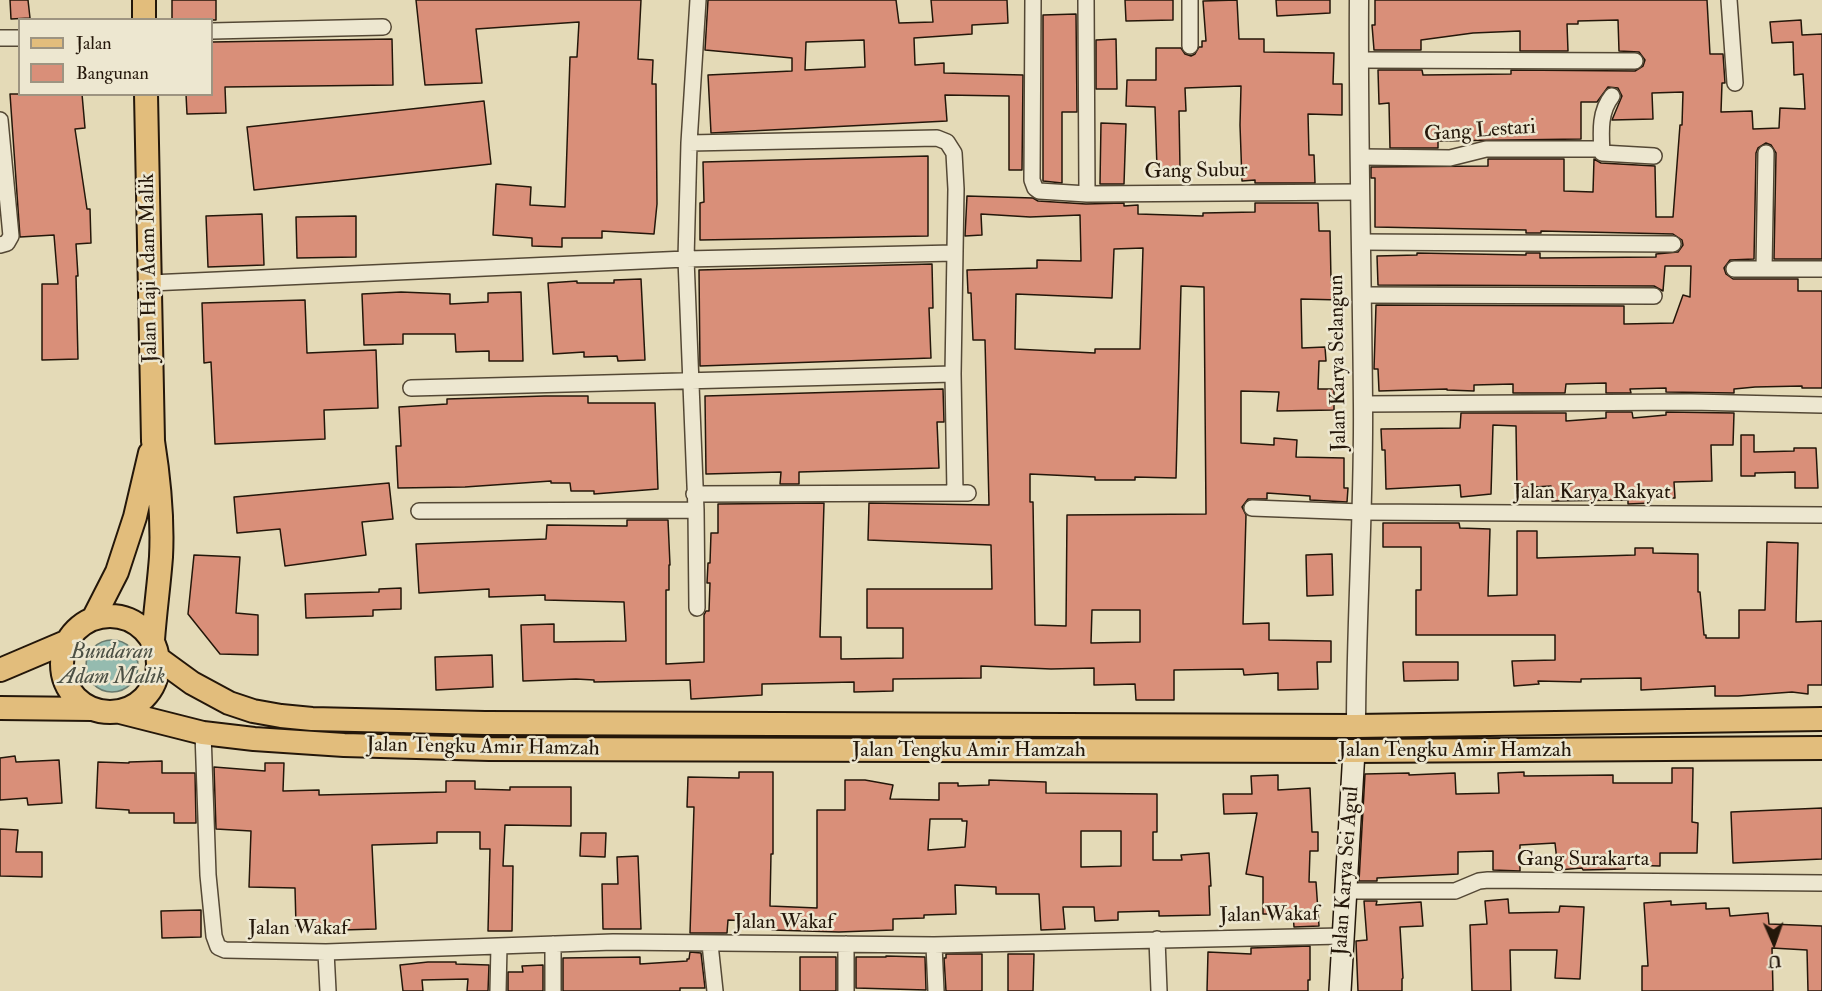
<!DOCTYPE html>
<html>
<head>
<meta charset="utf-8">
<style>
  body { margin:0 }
  #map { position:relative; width:1822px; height:991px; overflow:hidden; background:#e4dab7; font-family:"IM FELL Double Pica",serif }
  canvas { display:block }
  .legend { position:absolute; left:18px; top:18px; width:195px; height:78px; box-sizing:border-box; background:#ede7d0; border:2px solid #9d9481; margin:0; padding:8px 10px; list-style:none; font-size:18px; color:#24170a }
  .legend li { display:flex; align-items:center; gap:12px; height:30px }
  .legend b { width:30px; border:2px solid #9d9481 }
  .north { position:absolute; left:1744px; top:913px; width:60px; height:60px; -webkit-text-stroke:4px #ede7d0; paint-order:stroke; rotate:178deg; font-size:16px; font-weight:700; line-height:24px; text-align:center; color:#24170a }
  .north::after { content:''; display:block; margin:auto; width:21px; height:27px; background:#24170a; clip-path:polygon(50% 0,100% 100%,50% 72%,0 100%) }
</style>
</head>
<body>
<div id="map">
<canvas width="1822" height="991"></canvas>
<ul class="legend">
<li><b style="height:8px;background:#e2bd7c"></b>Jalan</li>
<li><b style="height:16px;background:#d98f79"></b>Bangunan</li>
</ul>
<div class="north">U</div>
</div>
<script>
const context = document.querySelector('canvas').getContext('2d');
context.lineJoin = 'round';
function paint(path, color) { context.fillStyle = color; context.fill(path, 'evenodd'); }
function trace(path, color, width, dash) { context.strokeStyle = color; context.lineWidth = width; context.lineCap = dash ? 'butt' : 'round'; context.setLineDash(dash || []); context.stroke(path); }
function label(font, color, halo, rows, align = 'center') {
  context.font = font + ' "IM FELL Double Pica",serif'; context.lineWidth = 5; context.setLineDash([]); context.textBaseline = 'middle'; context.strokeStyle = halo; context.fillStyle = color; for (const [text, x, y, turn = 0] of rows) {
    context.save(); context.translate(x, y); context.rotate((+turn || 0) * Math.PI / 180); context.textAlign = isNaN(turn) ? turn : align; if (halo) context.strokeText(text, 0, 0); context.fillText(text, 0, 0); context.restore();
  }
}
const water = new Path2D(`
  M86 666a26 26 0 1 1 52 0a26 26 0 1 1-52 0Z`);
paint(water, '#95bbaf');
trace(water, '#68796d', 1.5);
const building = new Path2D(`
  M10,0h18l2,18 -19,1z
  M172,0h44v20h-44z
  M416,0h225l-3,59 15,1 -1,24h4l1,120 -3,30 -52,-3v7h-40v9l-30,-1v-8l-39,-3 3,-51 35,3 -1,18 35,2 5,-150h7l2,-35 -103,7 6,54 -57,2z
  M708,0h188l3,23 34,-1 -2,-22h76l1,23 -36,2v9l-58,4 1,27 29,-2v10l79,2 -1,95h-13v-74l-64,-1 2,26 -236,12 -3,-58 84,-4v-13l-87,-8zM864,40l1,27 -60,3 1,-28z
  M1125,0h48v20l-47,1z
  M1237,0l2,39h25v13l70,1 -1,31h9v31l-34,-1 1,41h5l1,28h-60v-3l-13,1 -2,-56 1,-39 -56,2 1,23h-7l1,57h-23l-2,-61 -29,-1 1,-26h29v-32h25l4,6 6,2 4,-2 4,-7h3v-6h4l-3,-40z
  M1276,0h54v13l-53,3z
  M1375,0h332l3,54h13l2,29h-3l-1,29 31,-1 1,18 26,-1 1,-20 25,1 -2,-35 -9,1 -1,-33 -21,1 -2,-21 31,-2 1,15 20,-1v225h-48l2,-106 -5,-8 -5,-2 -8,5 -2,5 -2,106 -24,1 -6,8 2,6 7,5h65v12h24v97h-20v-2l-47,1 -21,2v4l-68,-1v-4l-36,1 1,4h-25v-10l-40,1 -1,9h-52v-9l-39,1v6l-27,-1v-1l-68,2 -1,-22h-4l2,-64 248,1v18l49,-1 10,-28 7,2 1,-31h-26l-2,25 -9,-5 -276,-1 -1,-29 40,-1v-2l109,2v-2h14v5l116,-1v-3l22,-2 5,-7 -1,-5 -9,-6 -132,-3v2h-15v-3l-151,-3v-49h-4v-11l117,-1v-7h76v32l29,1 1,-33 7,4 54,3 1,51h17l7,-92h2l1,-33 -31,1 1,26 -41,1 10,-24 -4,-8 -10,-1 -11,15h-16v37l-143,2v7h-48l-1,-45 -10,1 -1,-34h44l1,5 88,-1v-4l124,1 8,-5 2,-6 -6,-8 -20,-1 -1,-31 -40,1v3h-11l1,27h-48v-20l-47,2 -52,7v10h-47l-2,-25h3z
  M1076,14l1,98h-15v71l-19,-2v-166z
  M392,39l1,46 -168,2 1,26 -39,1 -1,-20h26v-52z
  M1116,39l1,50h-21v-49z
  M10,94h72l3,34 -10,1 12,80h3l1,34 -15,1 2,32h-2l2,83 -36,1v-76h16l-4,-49 -34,2z
  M484,101l7,63 -237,26 -7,-63z
  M1101,123l25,1 -2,60h-24z
  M928,156v80l-228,4v-37l4,-1 -1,-40z
  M967,196l66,2 5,3 48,3 38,-1v3l14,-1v9l65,2v-3l52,-1v-9h63l1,28h11l1,49h10v20l-40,-1 1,49 23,-1 1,14h-7l-1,28h16v21l-57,1 2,-19 -38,-1v52l33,2v-7l23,2 -1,17 48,1v30h4l-1,14 -37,-2v-4l-43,-3v6h-19l-6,8 4,8 -3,109 26,-1v17l62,1v21h-14l1,27 -40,1v-17l-34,2 -1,-6 -69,1v30h-38l-1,-16 -41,1v-17l-43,1 -70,-3v12l-88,1v12l-39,1v-10l-92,2v11l-71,4 -1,-19 -96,2v-2l-18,-1 -53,2 -2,-56 33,-1v18l72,-1 -2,-39 -79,-2v-5l-56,2v-8l-70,4 -3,-49 130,-5 1,-14 80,1v-6h41l2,45h-1v25h-3v74l38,-2v-47l2,-4h3l1,-28h-3l1,-20h2l1,-30h7v-29l106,-1 -4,134h21v22l62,-1v-30h-36v-39h125l-1,-44 -123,-5 1,-37 120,2 -4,-165h-12l-2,-47h-3l-1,-23 70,-2v-8l44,1 -1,-46 -50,2 -49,-3 1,21 -17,1zM1143,248l-3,101h-45v4l-80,-4 1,-55 96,4 2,-49zM1181,286l23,1 2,227 -139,1 -1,111 -31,-1 -2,-123h-3v-28l65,3v3h40v-3l41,1zM1092,610h48v32l-49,1z
  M262,214l2,51 -56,2 -2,-51z
  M356,216v41l-59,1 -1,-41z
  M932,264l1,44h-4l2,50 -231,8 -1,-96z
  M641,279l4,81 -27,1 -1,-5 -33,1v-5l-31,2 -5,-71 29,-2v2h37v-3z
  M401,292l49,2v10l38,-2v-9l33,-1 2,69h-34v-10l-33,1 -1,-18h-52v10l-39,1 -2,-51z
  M305,300l2,53 69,-3 2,58 -54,2 1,29 -110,5 -4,-82 -7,1 -2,-60z
  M943,389l1,33h-7l2,46 -140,4v12h-19l1,-12 -75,2 -1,-78z
  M545,396h43v7h67l3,86 -64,5v-3h-23l-1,-8h-19v-2l-86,6 -67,1 -2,-42h5l-2,-39 48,-3v-5z
  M1606,412h26l1,6 33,-3v-3l68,1 -1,32h-22l1,36 -38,1 1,16h-24v5l-23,1v-4l-76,1 -1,-15 -34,2 -1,-62 -23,-1 -2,69 -30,3 -1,-12 -74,4 -1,-39h-3l-1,-21 79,-1 1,-15h105v8l40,-3z
  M1741,435h13v17l40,-1v-3h22l2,40h-23v-16l-40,1v3h-14z
  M389,483l4,36 -31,3 4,33 -81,11 -5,-37 -43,4 -3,-36z
  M1383,523h76l1,5 30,1 -2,67 29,-1v-64h20v27l98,-3v-7h18v5l45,1v38h2l4,43h2v3h33v-28h26l2,-68 31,1 -2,79 26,-1v64h-14v9l-16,-2 -54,4h-23v-10l-74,4v-12l-60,1v3l-43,-1 1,3 -25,2 -2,-25 43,-1v-25h-139v-45h5v-43h-38z
  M1332,554l1,41 -26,1 -1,-41z
  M194,555l46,2 -4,56 22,2v40l-38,-1 -32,-40z
  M401,588v21l-28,1v6l-67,2 -1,-24 74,-2v-3z
  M492,655l1,32 -57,3 -1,-33z
  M1403,662h55v18l-54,1z
  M15,756l1,6 43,-2 3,43 -34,2 -1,-7 -27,2v-42z
  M162,761v12h33l1,50h-22v-10h-45v-3l-33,-2 2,-46 31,1v-1z
  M265,763h19l-1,28 36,-1v5l127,-3v-11h29v8l35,1v-3h61v39l-66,-1 -2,41h10l-1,65h-24l2,-82h-10v-17h-43v11l-65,2 4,84 -34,1v-5l-46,1 -1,-38 -46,-1 2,-56 -35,-2 -2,-62 51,4z
  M1672,768h21l-1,54 6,1 -1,30h-37v13l-35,-1v4l-42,1 -1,-2 -24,2 -3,-27 -35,2v26l-27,-1v-19l-35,1v22l-81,4v3h-18l6,-107 44,-1v2l46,-2 1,21 43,-1 -1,-20 26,-1v4l89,-1v8h59z
  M739,772h34v82h-2l-1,52 47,2v-98h28v-30h20l28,5 -3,14 49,1v-17h19v3l31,-1v-5l57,2v11l111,1v38h-4v28h29l-1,-5 28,-2 2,33h-2l1,29 -51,1v-5l-41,1v8l-23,1 -1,-14h-31l2,22 -24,1 -2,-36h-43v-7l-41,-2 1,29 -32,1v3l-31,1v11l-54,2 -67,-2v-8l-44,-2 -1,13h-37l4,-126h-7l1,-30 51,1zM930,819h32v2h5l-2,26 -37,3zM1081,831h40v35l-40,1z
  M1278,775v15l32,-2 2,44h6v19h-8l-1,31h7l3,44 -25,1 -1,-13h-30v-37l-17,-3 11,-61 -33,1 -1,-20h29l-1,-18z
  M1822,808v51l-89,4 -2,-51z
  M0,829l18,1 -2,22h26v25l-42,-1z
  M581,833h25l-1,24 -25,-1z
  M638,856l3,73h-38l-1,-45h16l-1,-27z
  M1508,899l1,14 50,-1 1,-6 24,1 -4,72 -25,-1 2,-28h-47l1,41h-39l-2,-66 17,-1 -2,-23z
  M1364,901h13l-1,4 45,-3 2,24 -23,1 3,51 -1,1v12h-44l-2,-50 11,-1z
  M1671,901v4l35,-2v6l23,-1 1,8 38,-3 1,11 53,2v65h-14l-1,-41 -35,-2 1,43h-131v-25h6l-4,-63z
  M201,910v27l-39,1 -1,-27z
  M1310,946v34h-2v11h-101l1,-39 43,2v-6z
  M690,952l11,1 4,35h-25v3h-117v-33l77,-1v7l47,-3v-2h2z
  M946,954h36v37h-36l-2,-33h2z
  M1008,954h26l-1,37h-25z
  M886,956l39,1 1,33 -70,-2v-31h30z
  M800,957h36v34h-36z
  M428,962h28v2l33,1 -1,26h-21l1,-12 -46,1 1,11h-20l-3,-26z
  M543,965v26h-35v-19h15l-1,-6z`);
paint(building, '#d98f79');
trace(building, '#24170a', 1.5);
const minor = new Path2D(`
  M1033,0l-1,180 3,8 4,3 48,3 273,-2
  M1086,0l1,194
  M1190,0v46
  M1729,0l6,83
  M212,31l171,-4
  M0,38h20
  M1359,60l276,1
  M1612,96c-13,16 -11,37 -10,57l52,3
  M0,120l11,116 -4,7 -7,2
  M689,143l248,-5 10,4 7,11 2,36 -3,185 2,119
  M1360,157l90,1 36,-9h116
  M1360,242l313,2
  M1734,269h30l2,-116
  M1764,269h58
  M150,283l536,-24 268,-6
  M1361,295l293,1
  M411,388l542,-14
  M1363,404l328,-2 131,3
  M694,494l274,-1
  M1252,508l110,4 460,3
  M419,511l277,-1
  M697,608l-1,-98 -10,-251 3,-116 9,-143
  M203,733l5,142 6,61 4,11 7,3 101,2 287,-10 321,3 408,-9
  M1345,891h110l24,-10 9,-1 334,3
  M1157,939l2,52
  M553,944v47
  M710,944l5,47
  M934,945l2,46
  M326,952l2,39
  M498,991l1,-45
  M846,991v-47`);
const tertiary = new Path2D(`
  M1356,726c0,-107 8,-214 7,-322 -1,-135 -5,-269 -4,-404`);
const secondary = new Path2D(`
  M1340,991l14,-240`);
const primary = new Path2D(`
  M144,0v20
  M146,94l7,347c6,38 10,77 8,116 -2,27 -6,55 -8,83
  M62 664a48 48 0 1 1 96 0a48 48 0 1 1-96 0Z
  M93,619l24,-47 18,-55 15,-64
  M159,659l33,24 37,20 24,8 28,5 31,3 173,4 871,3 466,-7
  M0,670l66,-28
  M0,708l92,1
  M120,712l83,21 51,6 90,6 145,4 865,2 468,-3`);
trace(minor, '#544835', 18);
trace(tertiary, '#544835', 21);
trace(secondary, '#24170a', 24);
trace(primary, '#24170a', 26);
trace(minor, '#ede7d0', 15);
trace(tertiary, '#ede7d0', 18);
trace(secondary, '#ede7d0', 21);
trace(primary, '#e2bd7c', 22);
label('21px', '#24170a', '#ede7d0', [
  ["Gang Lestari",1480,132,-4],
  ["Gang Subur",1196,172,-1],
  ["Jalan Haji Adam Malik",150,268,-91],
  ["Jalan Karya Selangun",1339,363,-91],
  ["Jalan Karya Rakyat",1592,493],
  ["Jalan Tengku Amir Hamzah",483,748,1],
  ["Jalan Tengku Amir Hamzah",969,751],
  ["Jalan Tengku Amir Hamzah",1455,751],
  ["Gang Surakarta",1583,860],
  ["Jalan Karya Sei Agul",1347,871,-86],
  ["Jalan Wakaf",1269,916,-1],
  ["Jalan Wakaf",784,923],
  ["Jalan Wakaf",298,929]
]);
label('italic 22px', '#4c5044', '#ede7d0', [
  ["Bundaran",112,653],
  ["Adam Malik",112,678]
]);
</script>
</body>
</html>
